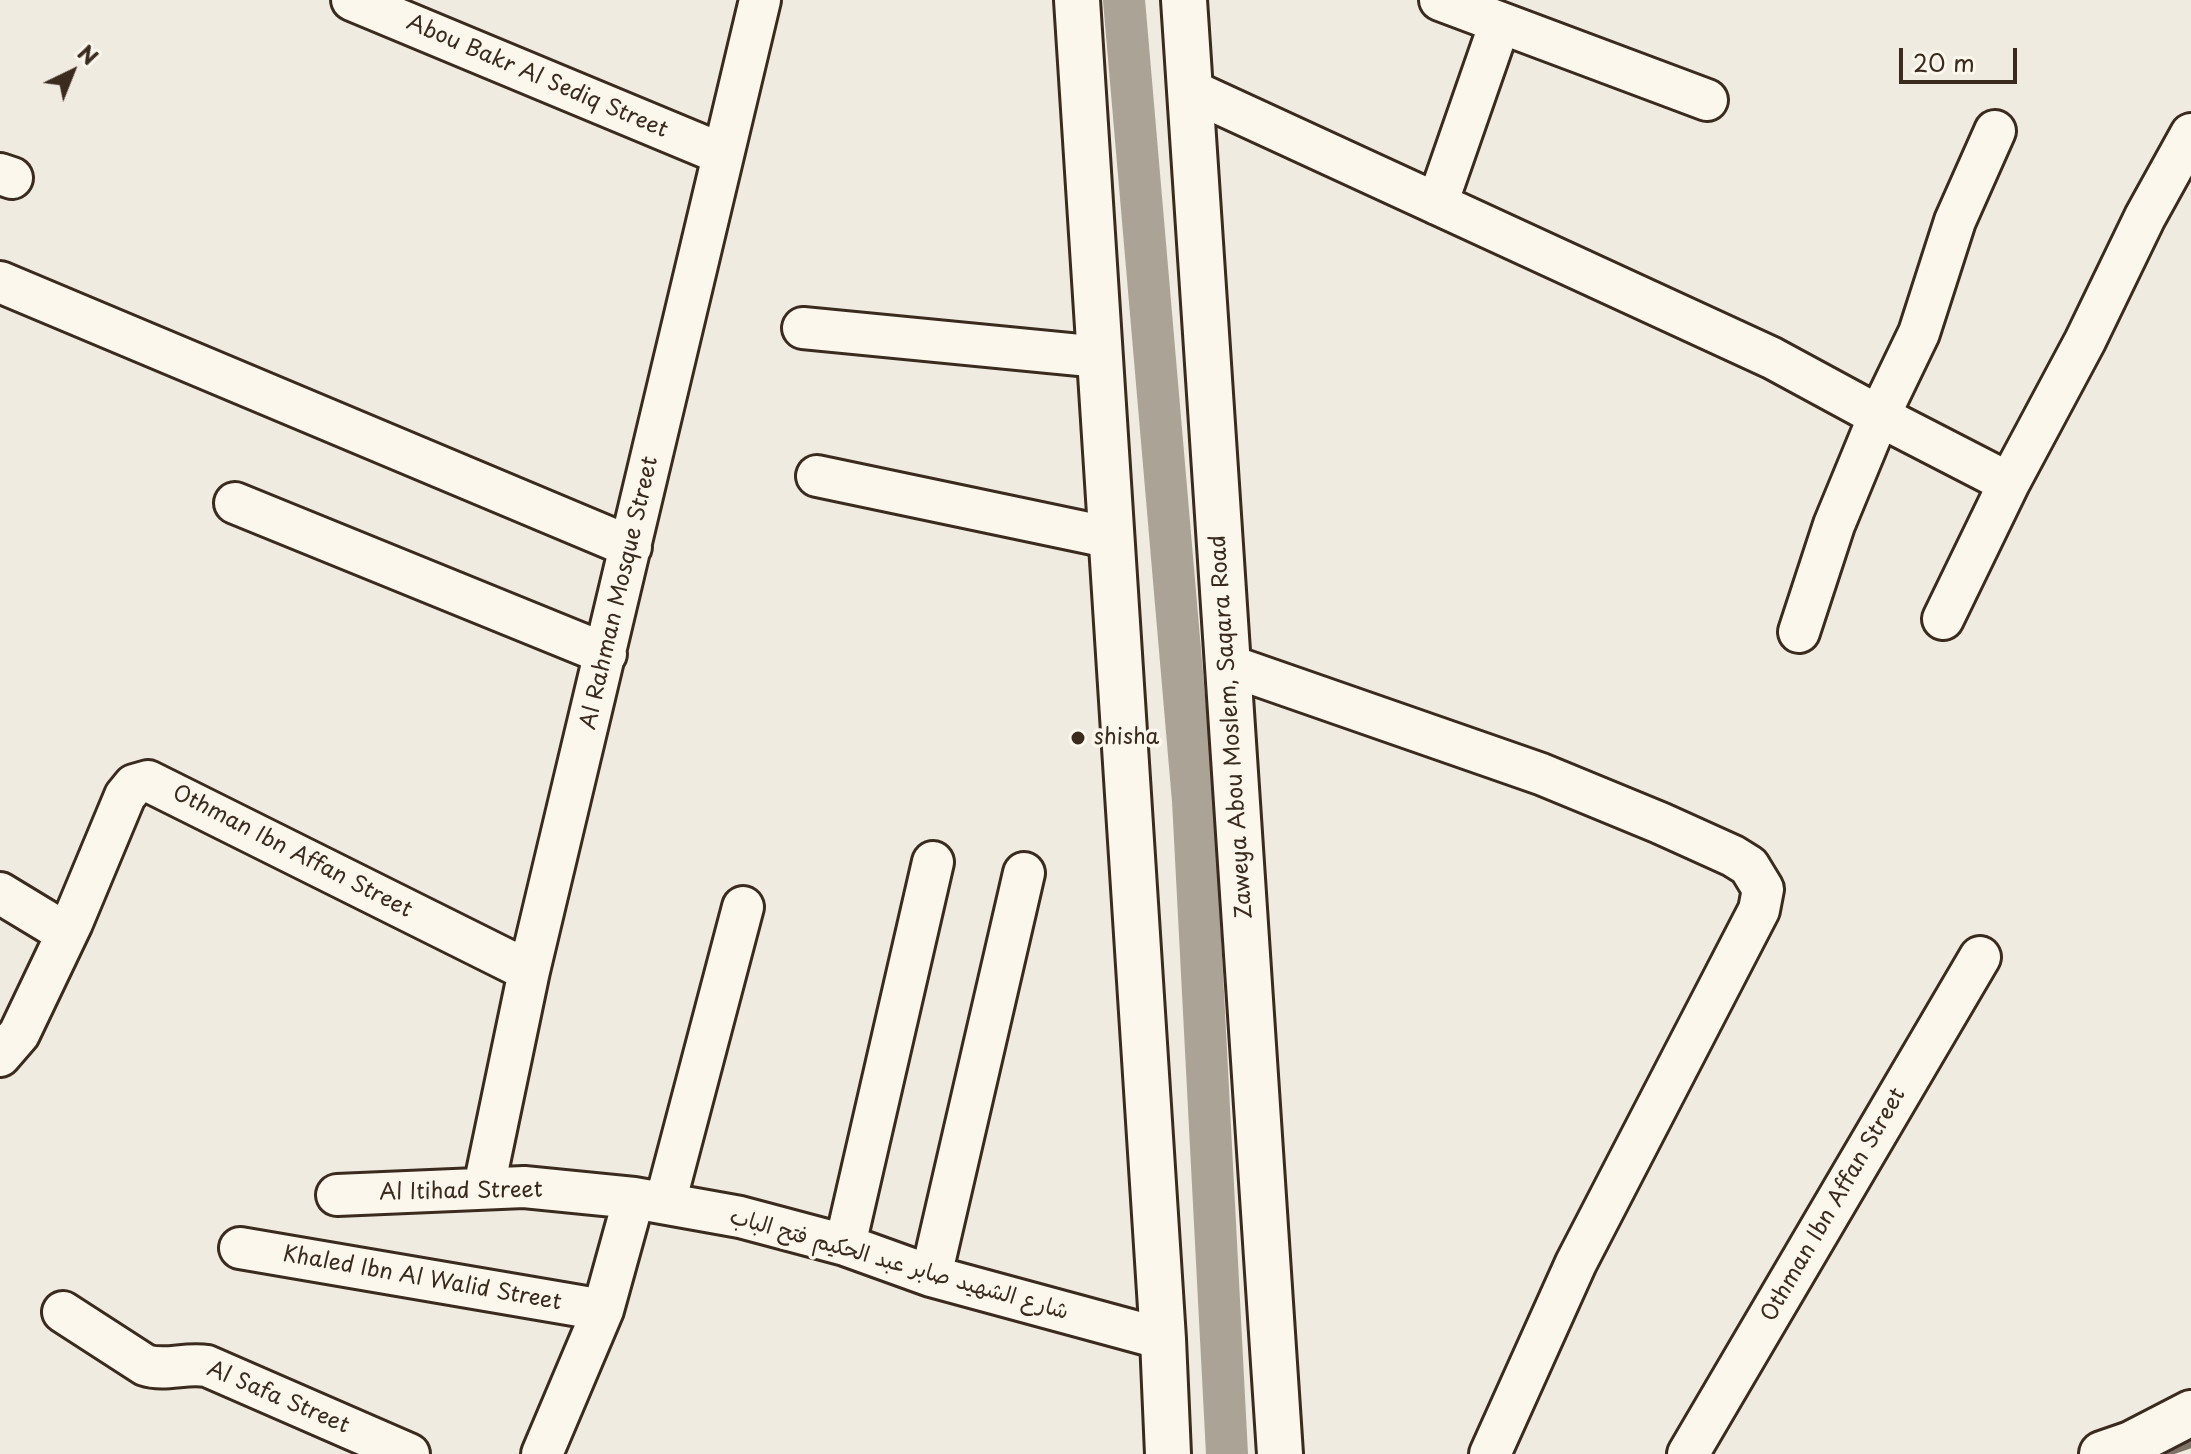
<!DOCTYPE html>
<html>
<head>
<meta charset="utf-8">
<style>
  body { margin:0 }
  #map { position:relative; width:2191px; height:1454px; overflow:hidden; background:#f0ebe0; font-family:"Playpen Sans",sans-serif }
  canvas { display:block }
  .north { position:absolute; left:32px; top:32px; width:80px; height:80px; -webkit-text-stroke:6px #fbf7ec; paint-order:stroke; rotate:43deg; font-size:22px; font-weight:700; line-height:32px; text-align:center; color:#3b2a1e }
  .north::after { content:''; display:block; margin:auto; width:28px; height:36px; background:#3b2a1e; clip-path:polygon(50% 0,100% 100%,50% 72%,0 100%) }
  .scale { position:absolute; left:1899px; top:48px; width:118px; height:36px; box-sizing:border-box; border:4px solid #3b2a1e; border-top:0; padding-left:10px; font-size:24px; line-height:28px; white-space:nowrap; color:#3b2a1e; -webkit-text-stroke:6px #fbf7ec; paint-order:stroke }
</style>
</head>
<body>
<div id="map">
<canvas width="2191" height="1454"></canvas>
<div class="north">N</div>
<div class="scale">20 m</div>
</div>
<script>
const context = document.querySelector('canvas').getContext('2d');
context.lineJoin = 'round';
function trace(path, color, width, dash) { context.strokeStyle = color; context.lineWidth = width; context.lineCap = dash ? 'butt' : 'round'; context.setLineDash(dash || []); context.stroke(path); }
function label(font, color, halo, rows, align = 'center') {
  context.font = font + ' "Playpen Sans","Playpen Sans Arabic",sans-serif'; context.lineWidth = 7; context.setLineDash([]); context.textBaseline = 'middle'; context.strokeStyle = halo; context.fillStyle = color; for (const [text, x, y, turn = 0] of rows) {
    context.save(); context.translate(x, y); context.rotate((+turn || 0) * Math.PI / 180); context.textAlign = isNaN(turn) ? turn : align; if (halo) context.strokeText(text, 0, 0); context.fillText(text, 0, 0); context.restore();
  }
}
trace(new Path2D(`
  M2156,1454l35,-12`), '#7f7367', 12);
trace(new Path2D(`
  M1124,0l69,801 34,653`), '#aca397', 42);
const minor = new Path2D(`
  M352,0l370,154
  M1440,0l267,100
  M1190,90l582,268 107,58 130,67
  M0,174l12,4
  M1437,204l63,-181
  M0,282l631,265
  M803,328l297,29
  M817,476l295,62
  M235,503l371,151
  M1943,619l66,-136 76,-142 60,-124 46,-83
  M1799,632l35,-107 45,-109 40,-83 36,-112 40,-90
  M1228,665l313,109 119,49 73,33 16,10 14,23 -4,21 -183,353 -86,191
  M0,893l56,34h9l7,-4 53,-127 9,-11 14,-4 381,190
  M0,1056l19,-22 53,-111
  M484,1187l45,-216 231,-971
  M337,1195l187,-8 110,11 106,19 105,28 86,31 232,63
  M665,1203l78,-296
  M845,1245l88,-383
  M240,1248l363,62
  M931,1276l93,-403
  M63,1312l82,53c21,7 40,-3 62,1l202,88
  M542,1454l61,-144 31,-112
  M1688,1454l292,-497`);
const tertiary = new Path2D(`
  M1077,0l86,1339 5,115
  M2102,1454l29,-10 60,-31`);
const secondary = new Path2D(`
  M1184,0l96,1454`);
trace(minor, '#3b2a1e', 46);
trace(tertiary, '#3b2a1e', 50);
trace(secondary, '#3b2a1e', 50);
trace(minor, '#fbf7ec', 40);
trace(tertiary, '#fbf7ec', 44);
trace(secondary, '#fbf7ec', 44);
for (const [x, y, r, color] of [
  [1078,738,8,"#3b2a1e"]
]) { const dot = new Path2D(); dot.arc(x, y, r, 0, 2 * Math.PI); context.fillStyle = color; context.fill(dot); trace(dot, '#fbf7ec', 3); }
label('22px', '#3b2a1e', '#fbf7ec', [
  ["Abou Bakr Al Sediq Street",537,77,23],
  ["Al Rahman Mosque Street",620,593,-77],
  ["Zaweya Abou Moslem, Saqara Road",1232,727,-94],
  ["Othman Ibn Affan Street",292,852,27],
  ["Al Itihad Street",461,1192,-1],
  ["Othman Ibn Affan Street",1834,1205,-60],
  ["شارع الشهيد صابر عبد الحكيم فتح الباب",899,1265,16],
  ["Khaled Ibn Al Walid Street",422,1279,10],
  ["Al Safa Street",278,1398,23]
]);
label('22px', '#3b2a1e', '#fbf7ec', [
  ["shisha",1094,738]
], 'left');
</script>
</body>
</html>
